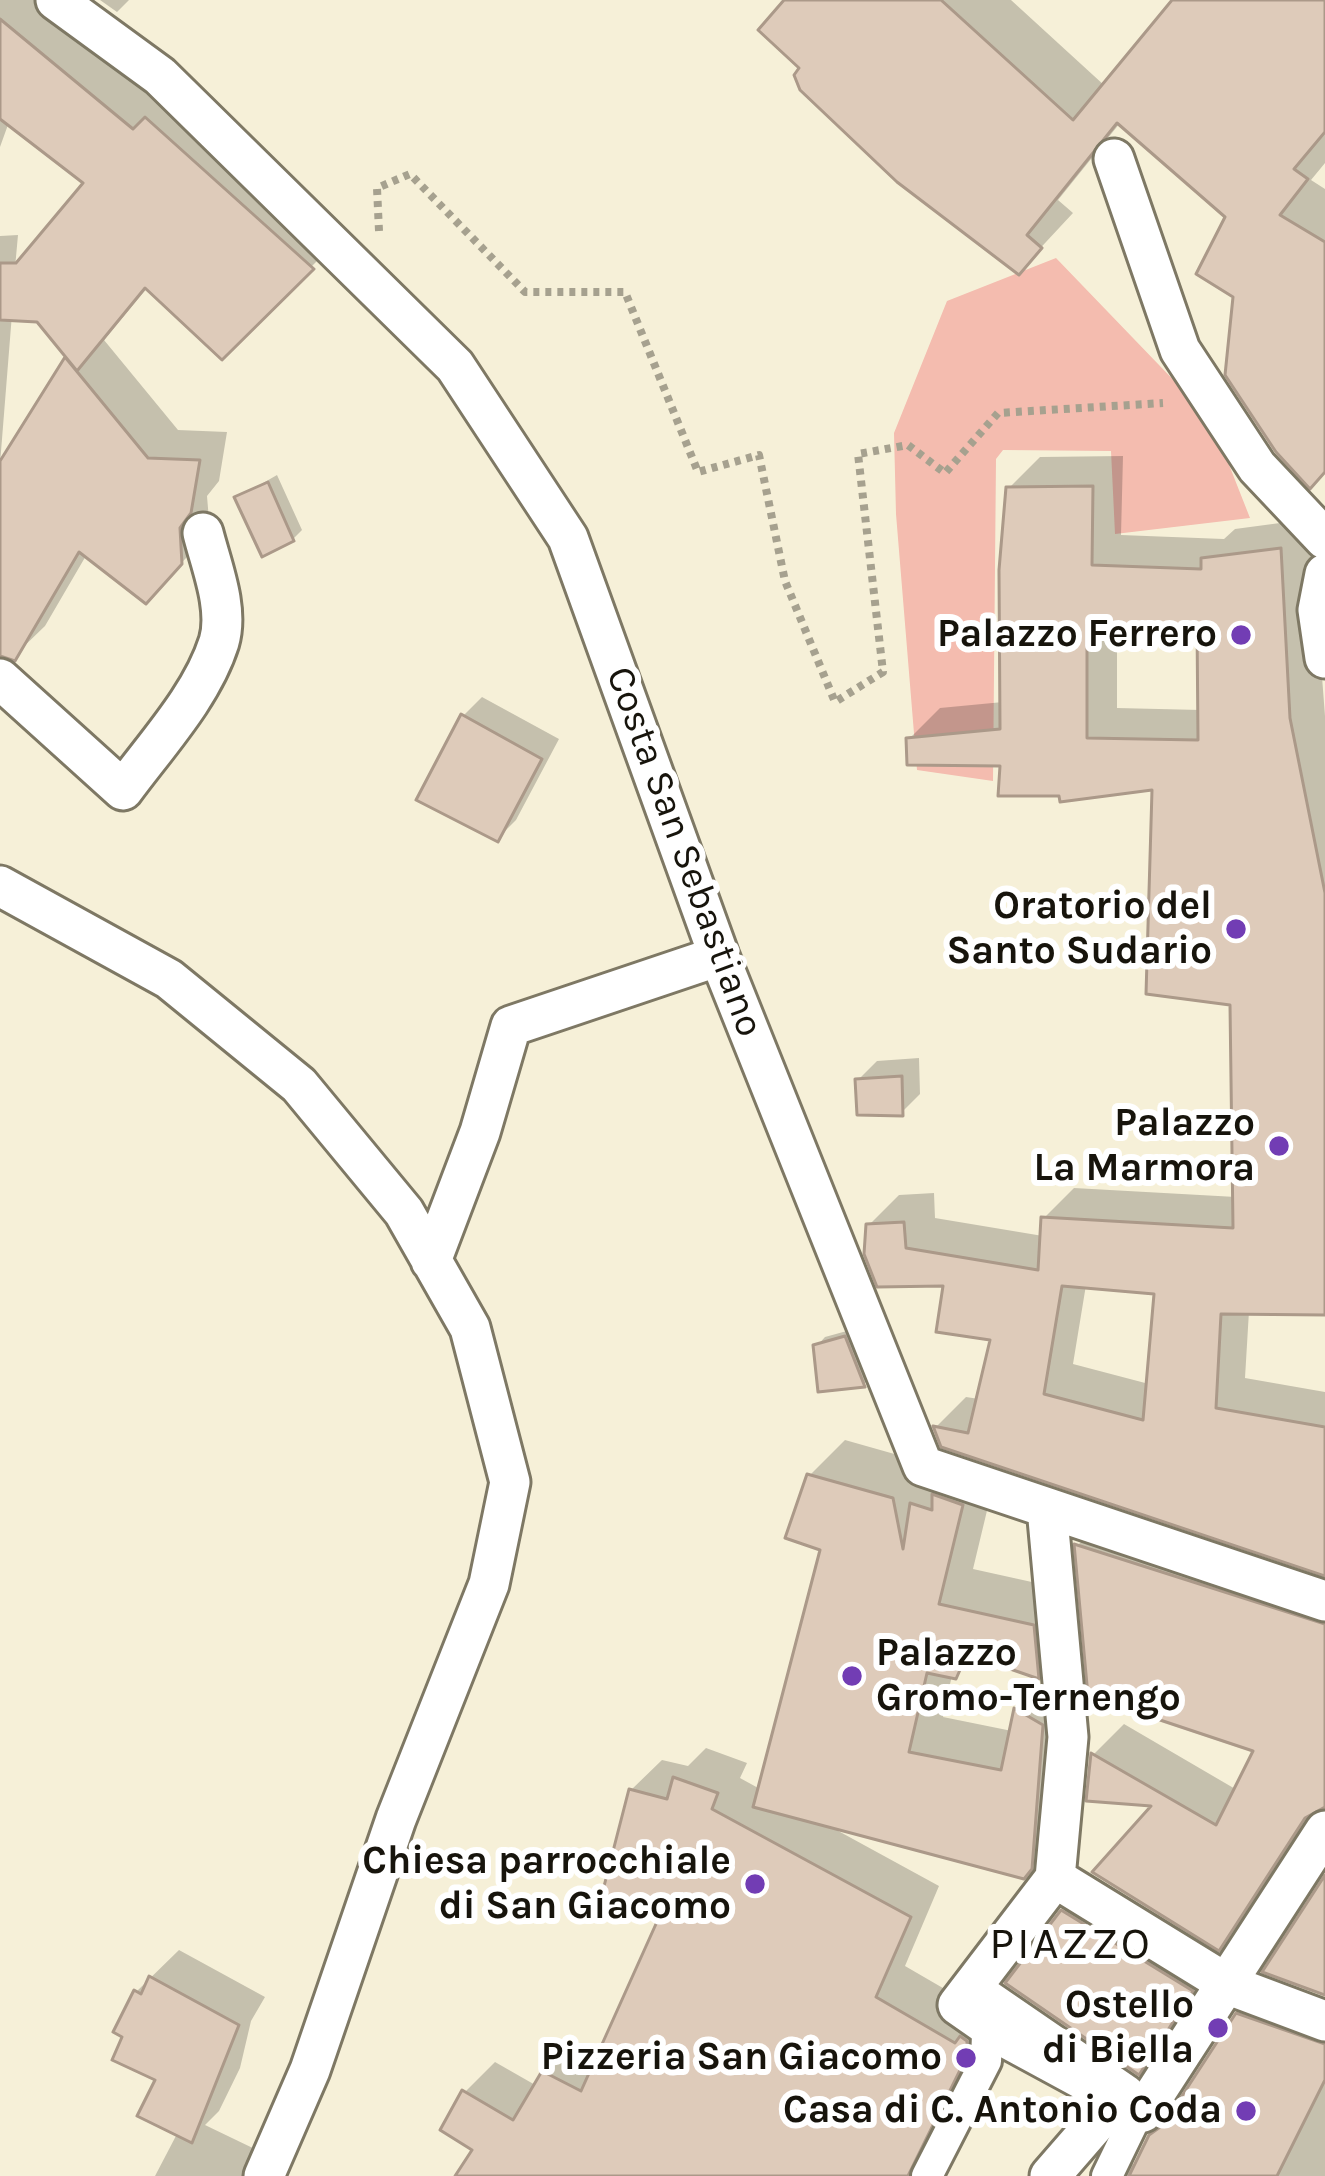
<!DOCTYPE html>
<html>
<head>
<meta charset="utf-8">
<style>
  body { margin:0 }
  canvas { display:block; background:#f6f0d8 }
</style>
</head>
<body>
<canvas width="1325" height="2176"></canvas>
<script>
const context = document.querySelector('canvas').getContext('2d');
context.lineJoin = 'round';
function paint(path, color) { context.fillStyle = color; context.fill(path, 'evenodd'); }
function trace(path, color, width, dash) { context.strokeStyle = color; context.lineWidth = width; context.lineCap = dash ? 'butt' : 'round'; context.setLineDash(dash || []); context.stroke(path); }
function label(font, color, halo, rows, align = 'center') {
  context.font = font + ' Karla,sans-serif'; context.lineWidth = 12; context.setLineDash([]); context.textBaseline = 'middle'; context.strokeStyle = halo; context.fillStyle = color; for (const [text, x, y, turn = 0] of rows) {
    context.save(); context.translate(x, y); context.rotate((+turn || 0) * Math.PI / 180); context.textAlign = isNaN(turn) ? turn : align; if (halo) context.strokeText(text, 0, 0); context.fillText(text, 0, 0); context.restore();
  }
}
paint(new Path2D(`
  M1056,258l155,161 39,99 -135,16 -4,-83 -108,-1 -7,9 -3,322 -76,-11 -21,-256 -2,-81 53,-132z`), '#f4bcaf');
paint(new Path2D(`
  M0,0h59l281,238 -118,118 -74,-69 -44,53 74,90 49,2 -8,49 -12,15 3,36 -36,39 -87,-17 -42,72 -29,28 -16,-14v-404l18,-1 -3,33 73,-85 -79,-61 -9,25zM14,289l53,70 -67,105z
  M100,0h29l-12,12z
  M788,0h223l94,86 71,-86h149v163l-14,17 14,9v281l-89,-175 -7,-79 -109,-93 -62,77 15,13 -54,58 -216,-203z
  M1123,456l-2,79 103,4 11,-10 75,-10 15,197v597l-76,-2 -4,67 80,14v181l-389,-146 30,-30 13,2 15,-62 -48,-54 -77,-58 30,-30 35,-2 1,25 108,18 1,-18 30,-30 162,9 -3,-195 -78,-215 -152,-24 -94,-24 31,-31 63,-6 6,-214 31,-31zM1117,622h82l2,88 -84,-2zM1086,1285l71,6 -8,93 -76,-20z
  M277,475l25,55 -9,9 -56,-41z
  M482,697l77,42 -43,81 -19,19 -34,-123z
  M919,1058l1,36 -19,19 -43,-33 19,-19z
  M854,1329l19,46 -9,9 -43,5 -5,-42 9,-10z
  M845,1440l113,32 12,-12 27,9 -24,100 95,21 5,50 -35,35 -62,-21 -24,21 -9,42 69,14 4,-21 36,-35 7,164 -36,36 -192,-48 108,59 -34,80 81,47 -46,163h-481l17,-27 -11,-57 30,-30 42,24 38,-44 25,13 64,-142 -33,-123 31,-30 26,6 18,-18 41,15 -7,15 20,11 63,-241 -13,-73z
  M1108,1515l217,71v219l-76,111 -31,31 -61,-144 -67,-5 4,-44 30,-30 113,66 20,-40 -166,-56 -13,-149z
  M1091,1884l127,78 -52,81 -28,28 -75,-159z
  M179,1950l86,47 -14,24 -11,47 -21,43 -14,14 54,26 -1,25h-103l23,-44 -42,-140z
  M1269,1984l56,21v171h-207l13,-12 6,1 14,-29 23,-23 64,-98z`), '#0003');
const building = new Path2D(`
  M784,0h157l132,120 99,-120h153v132l-31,37 14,10 -28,36 45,27v230l-15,17 -34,-37 -51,-77 8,-78 -37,-23 29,-57 -108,-94 -90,112 15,13 -23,27 -122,-93 -97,-92 -6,-15 5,-7 -41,-38z
  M0,19l133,110 12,-12 169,152 -92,91 -77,-72 -68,83 -40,-49 -37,-2v-57h16l67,-80 -83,-64z
  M65,357l83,101 52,2 -9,53 -11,15 2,36 -36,40 -67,-52 -64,109 -15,-5v-195z
  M268,482l26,59 -32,16 -28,-60z
  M1093,486l-1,79 109,4v-11l80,-10 9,170 35,175v422l-104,-1 -5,94 109,19v149l-384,-129 -8,-21 35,7 22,-93 -54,-8 7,-46 -66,1 -13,-33 2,-30 38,-2 2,26 132,22 3,-53 192,11 -3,-223 -84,-11 6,-204 -92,12 -1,-6h-61l2,-30 -93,-1 -1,-27 94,-9 -1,-159 7,-83zM1087,625h110l1,115 -111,-2zM1062,1286l92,8 -11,126 -99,-26z
  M461,714l81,45 -44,83 -82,-42z
  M902,1076l1,40 -46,-1 -2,-36z
  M845,1336l20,51 -47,5 -5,-47z
  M807,1474l86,24 10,51 7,-46 22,7v-16l31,11 -24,99 95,21 5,54 -72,-25 -11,25 -29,-6 -18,79 92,18 13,-62 29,17 -11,144 -8,10 -271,-72 67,-257 -35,-12z
  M1074,1544l251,80v183l-20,11 -86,133 -127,-79 59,-66 -65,-5 5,-48 125,72 37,-74 -165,-55z
  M673,1777l45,16 -6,16 199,108 -35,80 79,46 5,-7 7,5v15l-59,120h-453l17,-26 -32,-20 22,-40 51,30 29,-49 39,20 79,-176 -58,-21 27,-105 38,10z
  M1325,1875v120l-63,-23z
  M1061,1910l132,81 -54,84 -134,-92z
  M149,1976l90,49 -47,118 -55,-27 18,-36 -43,-20 10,-23 -9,-5 21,-42 7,4z
  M1236,2013l89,31v36l-48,96h-148l20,-41 14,-10z`);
paint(building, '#decbba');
trace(building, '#ab9989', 3);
const pedestrian = new Path2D(`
  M988,1995l140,96 11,19 -32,66
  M927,2176l59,-115 2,-54`);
const minor = new Path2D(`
  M56,0l104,76 295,290 113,172 151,418 204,510 402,135
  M1114,159l66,191 77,117 68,72
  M1325,574l-7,36 7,48
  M0,679l123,111c33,-45 79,-94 96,-148 10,-34 -8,-77 -16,-109
  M0,886l169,93 130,106 105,127 66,116 40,154 -21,102 -93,235 -86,251 -46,106
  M431,1261l49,-129 31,-106 208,-70
  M1047,1508l21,229 -13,141 174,107 96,36
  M1055,1878l-97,127 43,30 142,77 182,-281
  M1050,2176l66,-76`);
trace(pedestrian, '#7e7864', 36);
trace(minor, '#7e7864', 45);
trace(new Path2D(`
  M379,231l-2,-43 33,-14 115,118h100l73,180 61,-17 26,126 50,121 48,-30 -25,-218 50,-9 37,28 53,-60 165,-10`), '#a6a18f', 8, [6, 6]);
trace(pedestrian, '#fff', 30);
trace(minor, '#fff', 39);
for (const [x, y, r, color] of [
  [1241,635,12,"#723db4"],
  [1236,929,12,"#723db4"],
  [1279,1146,12,"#723db4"],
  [852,1676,12,"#723db4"],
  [755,1884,12,"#723db4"],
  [1218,2028,12,"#723db4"],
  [966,2058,12,"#723db4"],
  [1246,2111,12,"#723db4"]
]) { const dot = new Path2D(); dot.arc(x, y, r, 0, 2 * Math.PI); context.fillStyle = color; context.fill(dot); trace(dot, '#fff', 4.5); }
label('bold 39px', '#17140c', '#fff', [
  ["Palazzo Ferrero",1217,635],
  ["Oratorio del",1212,907],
  ["Santo Sudario",1212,952],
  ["Palazzo",1255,1124],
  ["La Marmora",1255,1169],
  ["Palazzo",876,1654,"left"],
  ["Gromo-Ternengo",876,1699,"left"],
  ["Chiesa parrocchiale",731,1862],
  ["di San Giacomo",731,1907],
  ["Ostello",1194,2006],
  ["di Biella",1194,2051],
  ["Pizzeria San Giacomo",942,2058],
  ["Casa di C. Antonio Coda",1222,2111]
], 'right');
label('39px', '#17140c', '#fff', [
  ["Costa San Sebastiano",684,852,70]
]);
context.letterSpacing = '3px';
label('45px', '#17140c', '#fff', [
  ["PIAZZO",1071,1945]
]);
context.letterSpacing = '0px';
</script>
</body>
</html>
